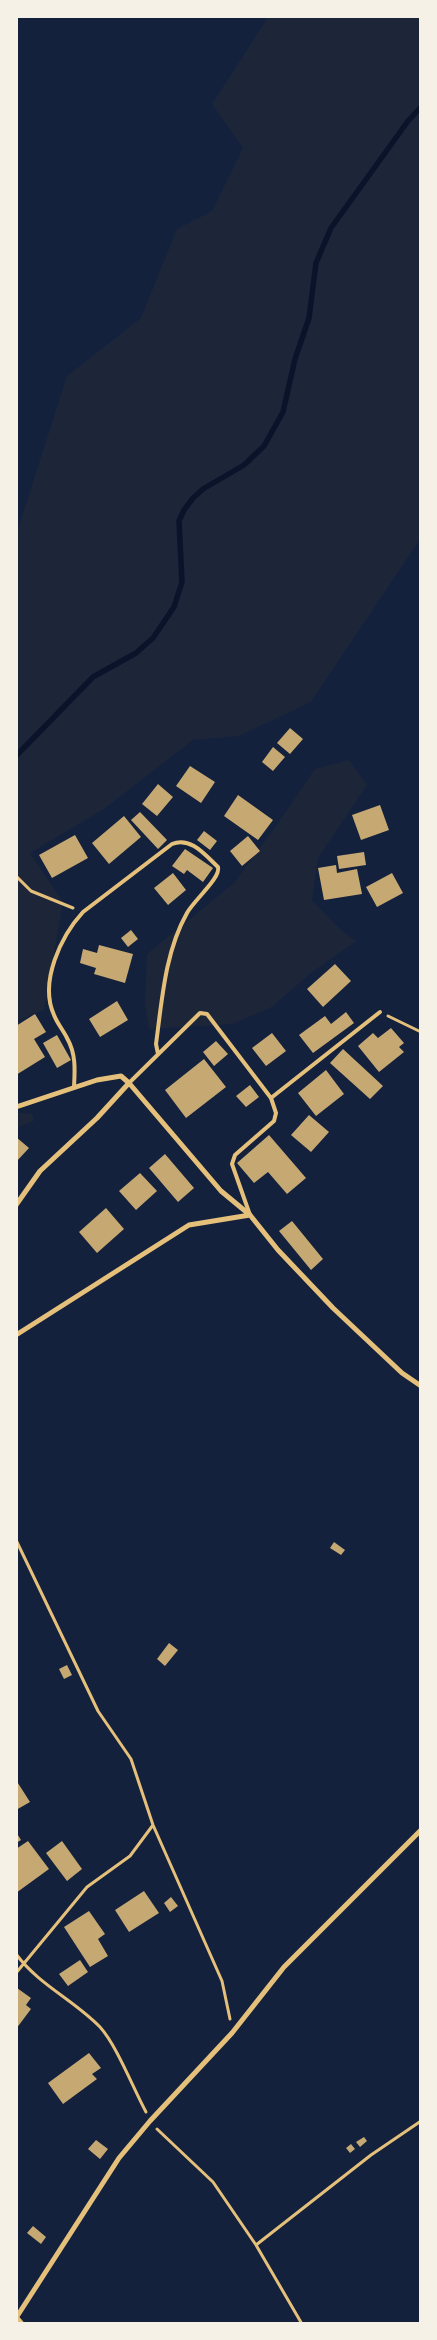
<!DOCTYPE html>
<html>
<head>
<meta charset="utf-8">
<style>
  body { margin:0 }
  #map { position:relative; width:437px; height:2340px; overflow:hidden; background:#14213d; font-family:"PT Sans Narrow",sans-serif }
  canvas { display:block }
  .frame { position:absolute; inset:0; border:18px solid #f6f1e7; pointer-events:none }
</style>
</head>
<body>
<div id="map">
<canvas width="437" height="2340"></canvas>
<div class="frame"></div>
</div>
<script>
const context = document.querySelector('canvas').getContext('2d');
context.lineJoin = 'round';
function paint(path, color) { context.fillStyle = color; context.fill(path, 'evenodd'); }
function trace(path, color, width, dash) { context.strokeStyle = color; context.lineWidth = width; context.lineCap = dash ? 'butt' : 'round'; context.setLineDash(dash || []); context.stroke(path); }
paint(new Path2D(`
  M269,16h152v522l-110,164 -72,34 -46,4 -89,69 -74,44 33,49 -19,108 -28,11v-486l51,-159 74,-58 36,-89 35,-18 31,-63 -31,-44z
  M349,760l18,25 -49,73 -6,42 29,30 15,11 -44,31 -40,35 -40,17 -83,5 -4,-26 2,-49 87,-71 44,-60 37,-54z
  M16,1112l16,2 2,7 -18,7z`), '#1d2539');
trace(new Path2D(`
  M16,756l77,-79 43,-24 17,-15 21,-31 8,-25 -3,-61 5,-11 9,-12 10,-9 41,-24 20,-19 19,-34 12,-53 14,-41 7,-55 15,-35 77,-107 13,-14`), '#0b132b', 5.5);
paint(new Path2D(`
  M290,728l13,11 -13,15 -13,-11z
  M273,747l12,10 -12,14 -11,-9z
  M190,766l25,16 -14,21 -25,-17z
  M158,784l15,13 -16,19 -15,-12z
  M238,795l35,25 -15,20 -34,-24z
  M380,805l9,25 -28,10 -9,-25z
  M140,812l27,28 -9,9 -27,-29z
  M124,816l17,21 -32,27 -17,-21z
  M204,831l13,10 -7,9 -13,-10z
  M75,835l13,23 -36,20 -13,-23z
  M248,836l12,15 -18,15 -12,-15z
  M185,849l28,19 -10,14 -16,-12 -3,4 -12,-8z
  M364,852l2,13 -27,4 -2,-13z
  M336,865l1,8 20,-4 5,25 -38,6 -6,-32z
  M173,873l13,17 -18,15 -14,-17z
  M392,873l11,20 -26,14 -11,-20z
  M131,930l7,9 -10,8 -7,-9z
  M99,945l34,9 -8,29 -31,-9 2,-6 -16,-5 3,-14 14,4z
  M335,964l16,17 -28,26 -16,-18z
  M117,1001l11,19 -28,17 -11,-18z
  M346,1012l8,11 -41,30 -14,-18 26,-19 6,8z
  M35,1014l11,18 -12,7 11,18 -29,18v-49z
  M391,1028l13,15 -5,4 5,5 -25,20 -21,-26 15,-13 5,5z
  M272,1033l14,18 -20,15 -14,-18z
  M57,1035l14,25 -14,8 -14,-25z
  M216,1041l12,13 -14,12 -11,-14z
  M343,1049l40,37 -13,13 -40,-36z
  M204,1059l22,28 -40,31 -21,-28z
  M326,1070l18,24 -28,22 -18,-23z
  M250,1085l9,12 -13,10 -10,-11z
  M309,1115l20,17 -18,20 -20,-17z
  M269,1135l37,43 -19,16 -19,-22 -14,11 -17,-20z
  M16,1137l13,11 -13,14z
  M165,1154l29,34 -16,14 -29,-34z
  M140,1173l17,18 -21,19 -17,-19z
  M106,1208l18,21 -27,24 -18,-21z
  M292,1221l31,38 -12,11 -32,-39z
  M334,1542l11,8 -4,5 -11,-7z
  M169,1643l9,7 -13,16 -8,-7z
  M67,1665l5,10 -8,4 -5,-10z
  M16,1780l14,22 -14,8z
  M16,1832l5,8 -5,3z
  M28,1841l21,28 -33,24v-44z
  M62,1841l20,28 -15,12 -21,-28z
  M144,1891l15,22 -30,19 -14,-22z
  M171,1897l7,9 -8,6 -6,-9z
  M89,1911l16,23 -7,5 10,17 -18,11 -26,-40z
  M80,1960l8,12 -20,14 -9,-12z
  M17,1988l14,10 -5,7 5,4 -15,20z
  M89,2053l12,15 -9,6 5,5 -34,25 -15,-21z
  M364,2137l3,4 -7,6 -4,-5z
  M96,2140l12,9 -8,10 -12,-10z
  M351,2144l4,5 -5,4 -4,-5z
  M33,2226l13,11 -5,7 -14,-11z`), '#c6a872');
trace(new Path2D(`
  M16,876l15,15 42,17
  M388,1016l33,16
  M16,1540l82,171 33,48 22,66 69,156 8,38
  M16,1954c23,31 58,46 84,73 17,19 33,61 46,85
  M16,1973l71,-86 43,-31 23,-31
  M157,2129l56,53 43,63 46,79
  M256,2245l115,-90 50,-34`), '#e5c07b', 3);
trace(new Path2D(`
  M129,1083l71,-70 7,1 64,84 109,-86
  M74,1087c1,-18 2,-33 -7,-49 -4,-8 -10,-15 -13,-23 -15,-33 7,-79 29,-103l89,-68c19,-8 34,12 46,23 3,11 -24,33 -31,46 -22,39 -25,87 -31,131l2,10
  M250,1215l-18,-51 3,-9 39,-34 2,-8 -5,-15`), '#e5c07b', 4);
trace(new Path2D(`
  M16,1107l81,-27 24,-4 8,7 92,108 29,24 28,35 55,58 69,65 19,13
  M16,1205l24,-34 57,-53 32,-35
  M16,1335l173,-110 61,-10
  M16,2317l6,7
  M16,2318l103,-160 31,-37 82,-88 52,-66 137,-137`), '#e5c07b', 5);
</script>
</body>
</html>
